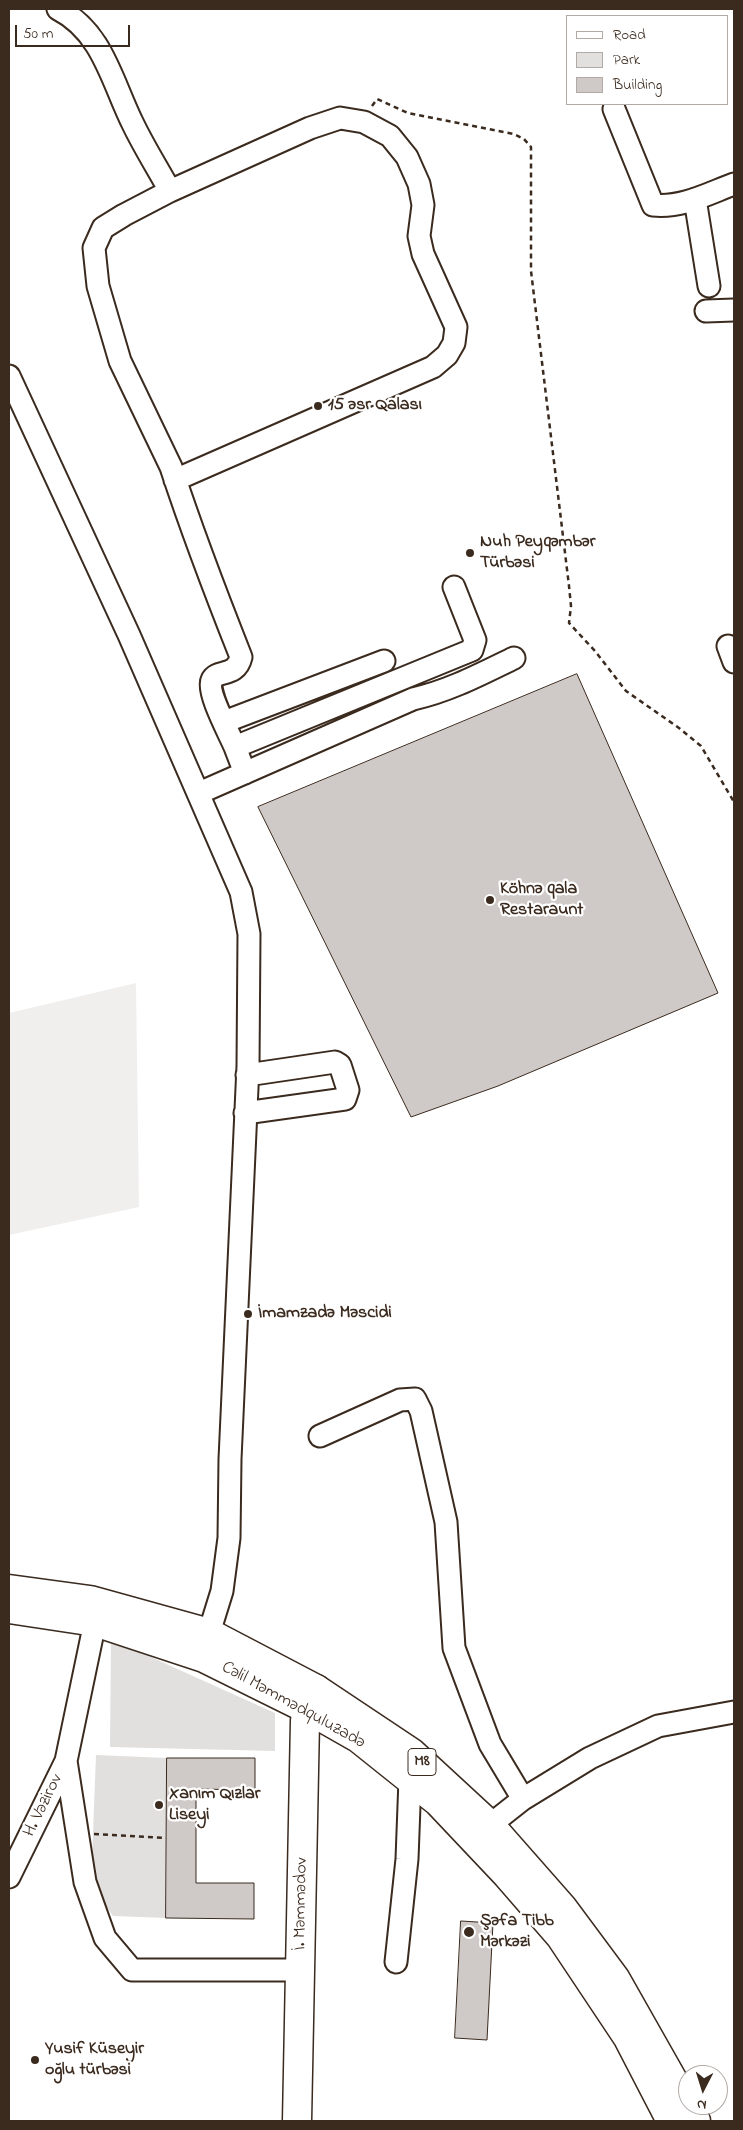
<!DOCTYPE html>
<html>
<head>
<meta charset="utf-8">
<style>
  body { margin:0 }
  #map { position:relative; width:743px; height:2130px; overflow:hidden; background:#fff; font-family:"Indie Flower",sans-serif }
  canvas { display:block }
  .frame { position:absolute; inset:0; border:10px solid #3b2a1e; pointer-events:none }
  .legend { position:absolute; left:566px; top:15px; width:162px; height:90px; box-sizing:border-box; background:#fff; border:1px solid #b1aaa5; margin:0; padding:6px 9px; list-style:none; font-size:15px; color:#3b2a1e }
  .legend li { display:flex; align-items:center; gap:10px; height:25px }
  .legend b { width:25px; border:1px solid #b1aaa5 }
  .north { position:absolute; left:678px; top:2065px; width:50px; height:50px; box-sizing:border-box; background:#fff; border:1px solid #b1aaa5; border-radius:50%; rotate:185deg; font-size:14px; font-weight:700; line-height:20px; text-align:center; color:#3b2a1e }
  .north::after { content:''; display:block; margin:auto; width:18px; height:22px; background:#3b2a1e; clip-path:polygon(50% 0,100% 100%,50% 72%,0 100%) }
  .scale { position:absolute; left:15px; top:25px; width:115px; height:22px; box-sizing:border-box; border:2px solid #3b2a1e; border-top:0; padding-left:6px; font-size:15px; line-height:18px; white-space:nowrap; color:#3b2a1e; -webkit-text-stroke:4px #fff; paint-order:stroke }
</style>
</head>
<body>
<div id="map">
<canvas width="743" height="2130"></canvas>
<div class="frame"></div>
<ul class="legend">
<li><b style="height:6px;background:#fff"></b>Road</li>
<li><b style="height:14px;background:#e2e0de"></b>Park</li>
<li><b style="height:14px;background:#cfcac7"></b>Building</li>
</ul>
<div class="north">N</div>
<div class="scale">50 m</div>
</div>
<script>
const context = document.querySelector('canvas').getContext('2d');
context.lineJoin = 'round';
function paint(path, color) { context.fillStyle = color; context.fill(path, 'evenodd'); }
function trace(path, color, width, dash) { context.strokeStyle = color; context.lineWidth = width; context.lineCap = dash ? 'butt' : 'round'; context.setLineDash(dash || []); context.stroke(path); }
function label(font, color, halo, rows, align = 'center') {
  context.font = font + ' "Indie Flower",sans-serif'; context.lineWidth = 4.5; context.setLineDash([]); context.textBaseline = 'middle'; context.strokeStyle = halo; context.fillStyle = color; for (const [text, x, y, turn = 0] of rows) {
    context.save(); context.translate(x, y); context.rotate((+turn || 0) * Math.PI / 180); context.textAlign = isNaN(turn) ? turn : align; if (halo) context.strokeText(text, 0, 0); context.fillText(text, 0, 0); context.restore();
  }
}
paint(new Path2D(`
  M136,983l3,224 -130,28v-222z`), '#f1efee');
paint(new Path2D(`
  M111,1639l164,74v38l-165,-4z
  M96,1755l71,3 -1,160 -53,-2 -22,-31z`), '#e2e0de');
const building = new Path2D(`
  M577,674l141,319 -220,93 -87,31 -153,-310z
  M167,1758h88v32l-59,-1v94h58v36l-88,-1z
  M461,1921l32,2 -6,117 -32,-2z`);
paint(building, '#cfcac7');
trace(building, '#3b2a1e', 1);
const minor = new Path2D(`
  M58,9c45,23 54,73 75,115 11,23 25,45 37,67
  M614,109l39,96c29,3 54,-11 81,-21
  M695,199l14,87
  M706,311l28,-1
  M9,376l120,259 112,257 8,42 -1,132 -18,393 -1,79 -7,53 -13,42
  M175,480l258,-113 14,-12 7,-12 2,-16 -33,-73 -4,-18 4,-31 -4,-21 -12,-27 -17,-21 -26,-14 -24,-4 -30,10 -140,63 -46,24 -21,13 -9,20 4,38 22,75 51,106c21,64 45,127 70,190 -5,21 -24,12 -29,23 -6,11 18,55 23,67
  M728,646l6,16
  M224,722l160,-61
  M245,773l-10,-26 237,-97 3,-10 -21,-53
  M199,793l214,-94c36,-8 68,-25 101,-41
  M245,1113l100,-14 3,-9 -8,-25 -5,-3 -88,13
  M320,1436l80,-36 15,-1 6,12 25,111 8,126 36,96 33,55
  M95,1622l-29,139 19,121 20,56 27,32h169
  M490,1825l33,-26 67,-41 68,-32 76,-14
  M9,1877l57,-116
  M396,1962l11,-103 3,-80`);
const major = new Path2D(`
  M297,2121l8,-400 2,-12 9,-20`);
const highway = new Path2D(`
  M9,1589l81,11 119,33 107,56 96,64 78,72 73,83 52,70 81,143
  M9,1609l86,13 109,36 103,51 51,29 80,64 69,73 53,61 68,102 43,83`);
trace(minor, '#3b2a1e', 25);
trace(major, '#3b2a1e', 31);
trace(highway, '#3b2a1e', 31);
trace(new Path2D(`
  M372,106l5,-7 31,14 106,21 10,5 7,8v124l38,315 2,20 -2,17 26,28 31,40 53,37 22,18 33,56
  M94,1834l72,4`), '#3b2a1e', 2.5, [5, 4]);
trace(minor, '#fff', 21);
trace(major, '#fff', 28);
trace(highway, '#fff', 28);
for (const [x, y, r, color] of [
  [318,406,5,"#3b2a1e"],
  [470,553,5,"#3b2a1e"],
  [490,900,5,"#3b2a1e"],
  [248,1314,5,"#3b2a1e"],
  [159,1805,5,"#3b2a1e"],
  [469,1932,6,"#3b2a1e"],
  [35,2060,5,"#3b2a1e"]
]) { const dot = new Path2D(); dot.arc(x, y, r, 0, 2 * Math.PI); context.fillStyle = color; context.fill(dot); trace(dot, '#fff', 2); }
for (const [x, y, w] of [
  [422,1762,28]
]) { const box = new Path2D(); box.roundRect(x - w / 2, y - 13.5, w, 27, 4); context.fillStyle = '#fff'; context.fill(box); trace(box, '#3b2a1e', 1); }
label('bold 16px', '#3b2a1e', null, [
  ["M8",422,1762]
]);
label('bold 18px', '#3b2a1e', '#fff', [
  ["15 əsr Qalası",328,406],
  ["Nuh Peyqəmbər",480,543],
  ["Türbəsi",480,564],
  ["Köhnə qala",500,890],
  ["Restaraunt",500,911],
  ["İmamzadə Məscidi",258,1314],
  ["Xanım Qızlar",169,1795],
  ["Liseyi",169,1816],
  ["Şəfa Tibb",480,1922],
  ["Mərkəzi",480,1943],
  ["Yusif Küseyir",45,2050],
  ["oğlu türbəsi",45,2071]
], 'left');
label('18px', '#3b2a1e', '#fff', [
  ["Cəlil Məmmədquluzadə",293,1706,29],
  ["H. Vəzirov",44,1806,-64],
  ["İ. Məmmədov",302,1904,-89]
]);
</script>
</body>
</html>
